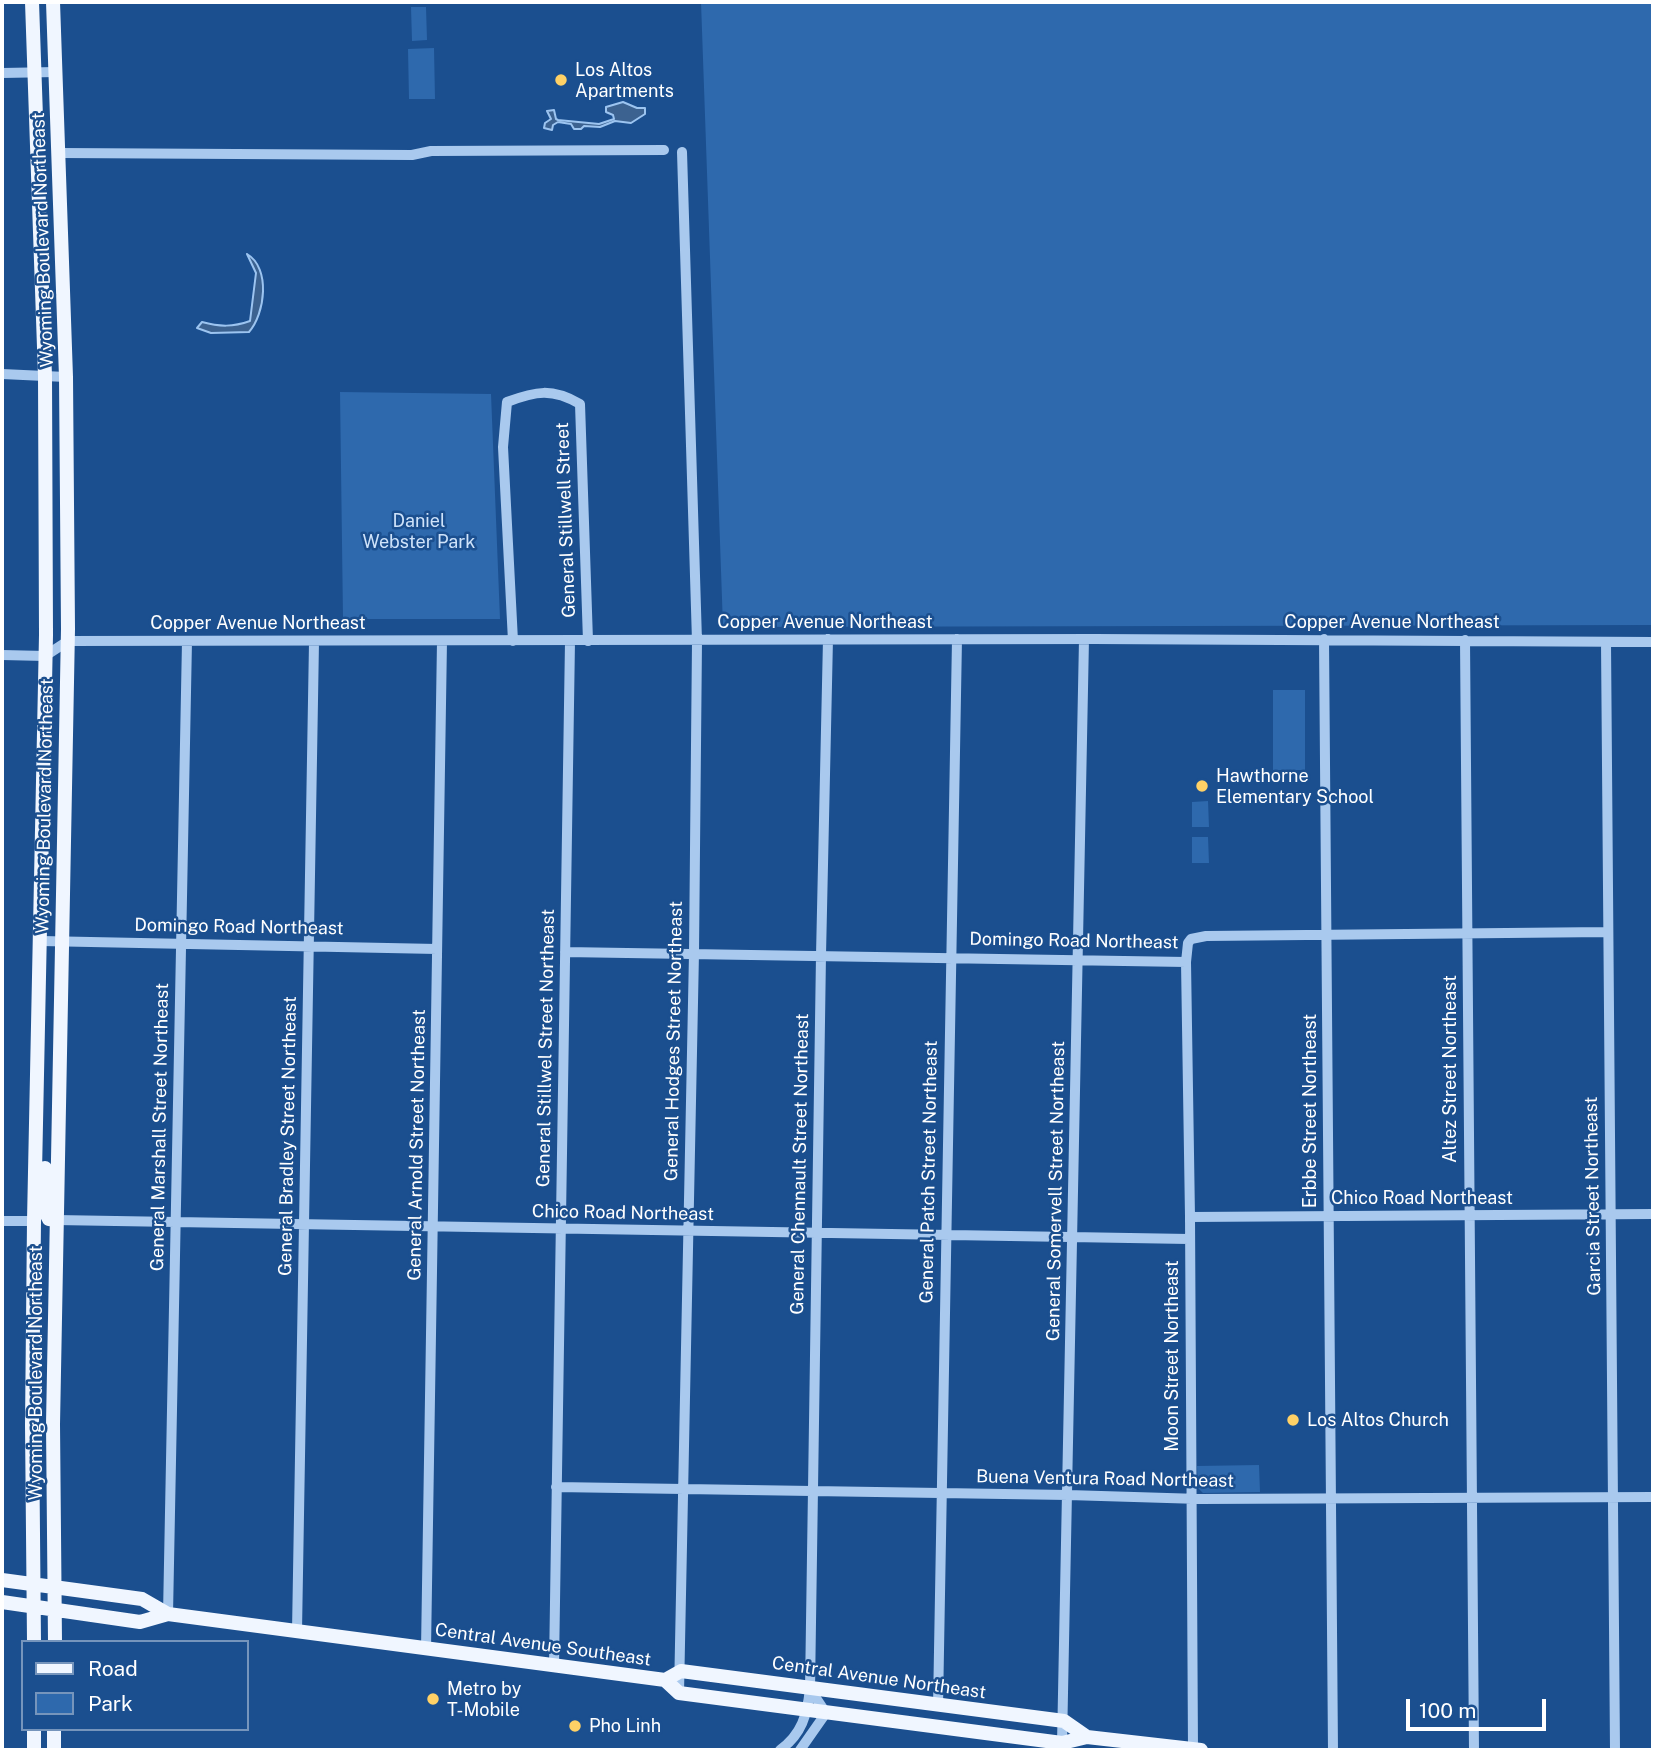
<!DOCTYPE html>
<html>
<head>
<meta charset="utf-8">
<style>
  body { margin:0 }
  #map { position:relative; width:1655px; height:1752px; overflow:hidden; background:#1b4f8f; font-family:"Public Sans",sans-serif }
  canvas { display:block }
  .frame { position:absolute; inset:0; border:4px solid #fff; pointer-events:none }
  .legend { position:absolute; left:21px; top:1640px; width:228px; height:91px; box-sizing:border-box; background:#1b4f8f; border:2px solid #7695bc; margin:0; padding:9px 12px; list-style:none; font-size:21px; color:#fff }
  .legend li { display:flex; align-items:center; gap:14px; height:35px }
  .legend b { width:35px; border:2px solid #7695bc }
  .scale { position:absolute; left:1406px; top:1699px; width:140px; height:32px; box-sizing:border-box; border:4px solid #fff; border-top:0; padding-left:9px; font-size:21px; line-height:24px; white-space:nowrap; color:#fff; -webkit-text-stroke:5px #1b4f8f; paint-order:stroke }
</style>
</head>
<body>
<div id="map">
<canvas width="1655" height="1752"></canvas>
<div class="frame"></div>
<ul class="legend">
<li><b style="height:9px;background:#f0f6ff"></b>Road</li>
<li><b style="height:19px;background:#2e69ad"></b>Park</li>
</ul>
<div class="scale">100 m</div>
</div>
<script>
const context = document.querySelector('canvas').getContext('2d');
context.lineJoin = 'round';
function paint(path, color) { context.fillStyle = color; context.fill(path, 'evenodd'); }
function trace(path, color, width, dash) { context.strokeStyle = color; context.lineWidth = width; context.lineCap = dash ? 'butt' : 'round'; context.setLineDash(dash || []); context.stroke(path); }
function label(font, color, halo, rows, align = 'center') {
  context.font = font + ' "Public Sans",sans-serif'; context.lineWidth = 5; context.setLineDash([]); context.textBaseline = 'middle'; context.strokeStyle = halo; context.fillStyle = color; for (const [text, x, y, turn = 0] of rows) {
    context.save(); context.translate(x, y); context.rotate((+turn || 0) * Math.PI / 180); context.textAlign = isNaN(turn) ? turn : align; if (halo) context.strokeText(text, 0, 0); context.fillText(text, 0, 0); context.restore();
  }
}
paint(new Path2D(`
  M701,2h952v623l-930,2z
  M411,7h15l1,33 -15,1z
  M434,48l1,51h-26l-1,-50z
  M340,392l151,2 9,225h-157z
  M1273,690h32v80h-32z
  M1208,801l1,26h-17v-25z
  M1192,837h16l1,26h-17z
  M1259,1465l1,27 -57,1 -5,-5 -1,-22z`), '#2e69ad');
const water = new Path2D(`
  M623,102l14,6h8v6l-14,9 -16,-2 -15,6 -16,-1 -3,3h-7l-3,-5 -13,-2 -5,3 -1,5 -8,-2 1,-5 6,-4 -4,-8 7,-1 2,9 2,1 41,4 15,-5 -1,-4 -7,-3v-5z
  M247,254c24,14 18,60 2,78l-38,1 -14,-5 5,-6c18,5 31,5 48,-1l6,-48z`);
paint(water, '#3c6290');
trace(water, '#9cc4f0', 2);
trace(new Path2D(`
  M2,73l54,-1
  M60,153l352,2 19,-4 233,-1
  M2,374l64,3
  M1324,639l9,1111
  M1465,640l9,1110
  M513,641l-10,-194 4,-45c29,-11 45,-14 73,2l8,237
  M1606,642l9,1108
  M2,655l43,1 23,-15 1026,-2 559,3
  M41,941l396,8
  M565,952l621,10
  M1190,1217l463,-3
  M56,1220l1133,19
  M2,1221h32
  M556,1487l512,8 132,4 453,-2
  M168,1614l19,-973
  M297,1631l17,-989
  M426,1649l16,-1008
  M554,1666l16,-1025
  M679,1693l15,-740 3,-312 -15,-489
  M938,1706l19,-1067
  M1062,1743l22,-1104
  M780,1750c22,-16 27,-35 30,-61l11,-734 7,-316
  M800,1750l26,-37 -16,-24
  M1193,1750l-3,-533 -4,-255 2,-19 3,-4 15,-3 401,-4`), '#a9c9ee', 10);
trace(new Path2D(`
  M32,2l13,374 1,259 -12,586 -2,204 2,217
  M53,2l13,375 2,252 -15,795 2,218
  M45,1168v43l4,8 7,1
  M2,1580l140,19 26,15
  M2,1602l138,20 28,-8 497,66 14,13 383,50 25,-6 114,13
  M665,1680l16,-9 383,50 23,16
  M34,1729v21
  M54,1750v-21`), '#f0f6ff', 14);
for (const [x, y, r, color] of [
  [561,80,7,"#ffd166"],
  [1202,786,7,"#ffd166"],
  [1293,1420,7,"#ffd166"],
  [433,1699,7,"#ffd166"],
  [575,1726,7,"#ffd166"]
]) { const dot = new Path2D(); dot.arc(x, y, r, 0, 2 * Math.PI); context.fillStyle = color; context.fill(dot); trace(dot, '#1b4f8f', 2.5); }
label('18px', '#fff', '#1b4f8f', [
  ["Los Altos",575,70],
  ["Apartments",575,91],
  ["Hawthorne",1216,776],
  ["Elementary School",1216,797],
  ["Los Altos Church",1307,1420],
  ["Metro by",447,1689],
  ["T-Mobile",447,1710],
  ["Pho Linh",589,1726]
], 'left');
label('18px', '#fff', '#1b4f8f', [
  ["Wyoming Boulevard Northeast",43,240,-92],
  ["General Stillwell Street",566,520,-92],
  ["Copper Avenue Northeast",825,622],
  ["Copper Avenue Northeast",1392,622],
  ["Copper Avenue Northeast",258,623],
  ["Wyoming Boulevard Northeast",45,806,-89],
  ["Domingo Road Northeast",239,927,1],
  ["Domingo Road Northeast",1074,941,1],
  ["General Hodges Street Northeast",674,1041,-89],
  ["General Stillwel Street Northeast",546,1048,-89],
  ["Altez Street Northeast",1450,1069,-90],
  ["Erbbe Street Northeast",1310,1111,-90],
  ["General Marshall Street Northeast",160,1127,-89],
  ["General Bradley Street Northeast",288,1136,-89],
  ["General Arnold Street Northeast",417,1145,-89],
  ["General Chennault Street Northeast",800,1164,-89],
  ["General Patch Street Northeast",929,1172,-89],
  ["General Somervell Street Northeast",1056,1191,-89],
  ["Garcia Street Northeast",1593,1196,-91],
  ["Chico Road Northeast",1422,1198],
  ["Chico Road Northeast",623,1213,1],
  ["Moon Street Northeast",1172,1356,-90],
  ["Wyoming Boulevard Northeast",36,1373,-90],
  ["Buena Ventura Road Northeast",1105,1479,1],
  ["Central Avenue Southeast",543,1645,8],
  ["Central Avenue Northeast",879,1678,8]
]);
label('18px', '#cfe3fa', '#1b4f8f', [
  ["Daniel",419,521],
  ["Webster Park",419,542]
]);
</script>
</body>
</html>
